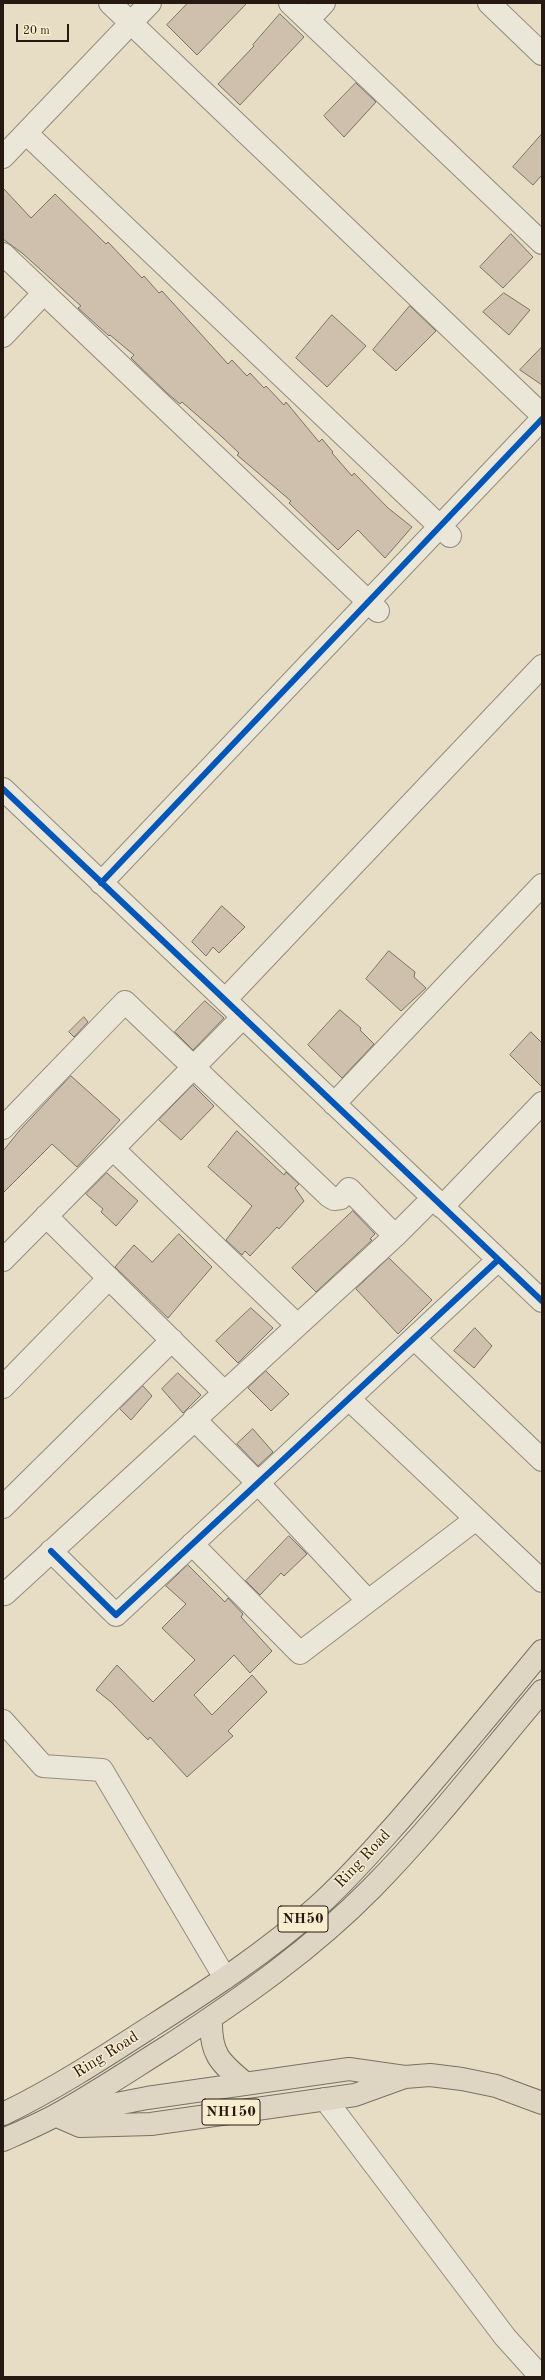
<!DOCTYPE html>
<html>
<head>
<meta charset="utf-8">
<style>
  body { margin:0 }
  #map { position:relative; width:545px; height:2380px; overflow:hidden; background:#e6ddc4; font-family:"Old Standard TT",serif }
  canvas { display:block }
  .frame { position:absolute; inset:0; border:4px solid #261912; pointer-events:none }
  .scale { position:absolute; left:16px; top:24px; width:53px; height:18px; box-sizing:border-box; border:2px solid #261912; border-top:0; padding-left:5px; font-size:12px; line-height:14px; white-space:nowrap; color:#261912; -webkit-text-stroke:3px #f8edcf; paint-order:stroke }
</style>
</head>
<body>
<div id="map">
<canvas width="545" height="2380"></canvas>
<div class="frame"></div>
<div class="scale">20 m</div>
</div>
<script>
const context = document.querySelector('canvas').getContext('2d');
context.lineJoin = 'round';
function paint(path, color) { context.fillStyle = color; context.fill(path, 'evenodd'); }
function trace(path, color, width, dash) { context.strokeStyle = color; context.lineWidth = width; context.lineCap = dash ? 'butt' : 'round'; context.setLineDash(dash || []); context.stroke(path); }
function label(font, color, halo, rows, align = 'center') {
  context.font = font + ' "Old Standard TT",serif'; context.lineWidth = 3; context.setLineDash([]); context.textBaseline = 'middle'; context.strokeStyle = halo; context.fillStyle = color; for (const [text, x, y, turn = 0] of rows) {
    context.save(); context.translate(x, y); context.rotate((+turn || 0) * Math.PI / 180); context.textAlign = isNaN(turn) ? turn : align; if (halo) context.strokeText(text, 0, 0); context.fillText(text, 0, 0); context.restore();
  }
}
const building = new Path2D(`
  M188,3h59l-50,52 -30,-30z
  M280,14l24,23 -64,68 -22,-21 36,-38 -1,-1z
  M356,83l20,19 -32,35 -20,-21z
  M542,134v41l-9,10 -20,-18z
  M3,188l28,30 24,-24 51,50 2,-2 34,36 2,-2 15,17 3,-2 66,73 4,-4 15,16 3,-3 14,15 2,-2 18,19 2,-3 33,40 3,-3 11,13 -1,1 20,23 2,-3 34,35 24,19 -27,31 -27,-28 -20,20 -49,-47 2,-2 -54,-46 2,-2 -18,-17 -39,-34 -2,2 -13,-11 -36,-35 3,-3 -24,-20 -1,1 -31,-28 3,-2 -59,-53 -19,-14z
  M511,234l22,23 -30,31 -23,-21z
  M504,293l26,17 -21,25 -26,-23z
  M410,306l26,25 -40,40 -23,-21z
  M332,315l34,31 -39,41 -31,-29z
  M542,347v38l-22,-15z
  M222,906l23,21 -26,26 -6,-6 -7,9 -14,-14z
  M389,951l26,21 -1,5 12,11 -25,23 -35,-32z
  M205,1001l19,17 -31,32 -18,-18z
  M340,1010l21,18 -1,2 14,14 -32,34 -34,-33z
  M84,1017l4,5 -14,15 -5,-5z
  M531,1032l11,11v44l-32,-32z
  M71,1076l49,44 -43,47 -25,-23 -49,49v-42l17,-21z
  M193,1085l21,21 -33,34 -22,-20z
  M237,1131l47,44 2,-3 13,12 -4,4 9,13 -25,28 -2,-2 -27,29 -5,-5 -3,4 -16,-15 26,-34 -44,-39z
  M107,1173l31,28 -22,25 -15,-14 2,-3 -17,-15z
  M353,1211l22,23 -5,5 2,1 -56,52 -24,-24z
  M179,1234l33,33 -44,51 -53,-51 19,-22 18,17z
  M389,1258l43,42 -34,34 -42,-45z
  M251,1308l22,20 -35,35 -22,-22z
  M475,1328l17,18 -18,22 -20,-17z
  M266,1371l23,23 -18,17 -23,-23z
  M178,1373l23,22 -18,18 -21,-24z
  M143,1386l9,10 -21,24 -11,-11z
  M253,1429l20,23 -15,14 -21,-22z
  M289,1536l18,18 -23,22 -3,-3 -21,22 -14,-14z
  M188,1565l37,37 3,-4 15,16 -2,3 31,34 -22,22 -16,-18 -40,40 18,20 40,-40 15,17 -39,39 5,5 -46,41 -37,-40 -2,3 -37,-38 -15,-12 21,-25 36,37 42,-42 -33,-32 24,-24 -20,-18z`);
paint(building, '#cec0ac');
trace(building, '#797265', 1);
const minor = new Path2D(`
  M110,3l432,412
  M290,3l252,240
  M489,3l53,51
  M308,20l16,-17
  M26,133l424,403
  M3,157l147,-154
  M3,254l375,357
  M3,336l41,-43
  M3,789l539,512
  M101,883l441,-464
  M225,1000l317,-334
  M334,1104l208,-219
  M3,1128l122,-126 204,194 5,3 7,-1 8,-9 46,47
  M113,1149l183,175
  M442,1207l100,-104
  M46,1216l178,176
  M3,1260l240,-243
  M414,1338l128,122
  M3,1387l106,-109
  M349,1399l193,182
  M194,1419l64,64 110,118
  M3,1507l169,-167
  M192,1544l108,109 176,-134
  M51,1551l65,64 382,-355
  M3,1593l2,1 390,-358 38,-38
  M3,1721l40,45 59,4 123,208
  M325,2099l180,238 36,40`);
const highway = new Path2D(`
  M211,2018c-1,36 8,44 35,66
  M70,2113l77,-15 202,-29 56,8 25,-2 32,4 34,7 46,17
  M3,2114c52,-25 101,-57 149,-88 58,-37 115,-74 166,-120 29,-26 54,-55 80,-84 49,-56 96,-113 144,-171
  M57,2116l23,10 71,-2 204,-29 47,-17
  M3,2140c18,-8 37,-16 55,-26 38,-21 75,-46 112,-69 72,-47 142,-96 202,-157 61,-62 114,-131 170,-197`);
trace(minor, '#948d7e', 24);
trace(highway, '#797265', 24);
trace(minor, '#eae6d8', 22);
trace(highway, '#ded5c3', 22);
trace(new Path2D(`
  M3,789l539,512
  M101,883l441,-464
  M51,1551l65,64 382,-355`), '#0057b8', 6);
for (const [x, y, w] of [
  [303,1919,50],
  [231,2112,58]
]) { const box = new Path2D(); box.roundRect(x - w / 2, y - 13, w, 26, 3); context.fillStyle = '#f8edcf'; context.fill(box); trace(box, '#261912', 1); }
label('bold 15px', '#261912', null, [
  ["NH50",303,1919],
  ["NH150",231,2112]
]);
label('16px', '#261912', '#f8edcf', [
  ["Ring Road",363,1859,-47],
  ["Ring Road",106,2055,-32]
]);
</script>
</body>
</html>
